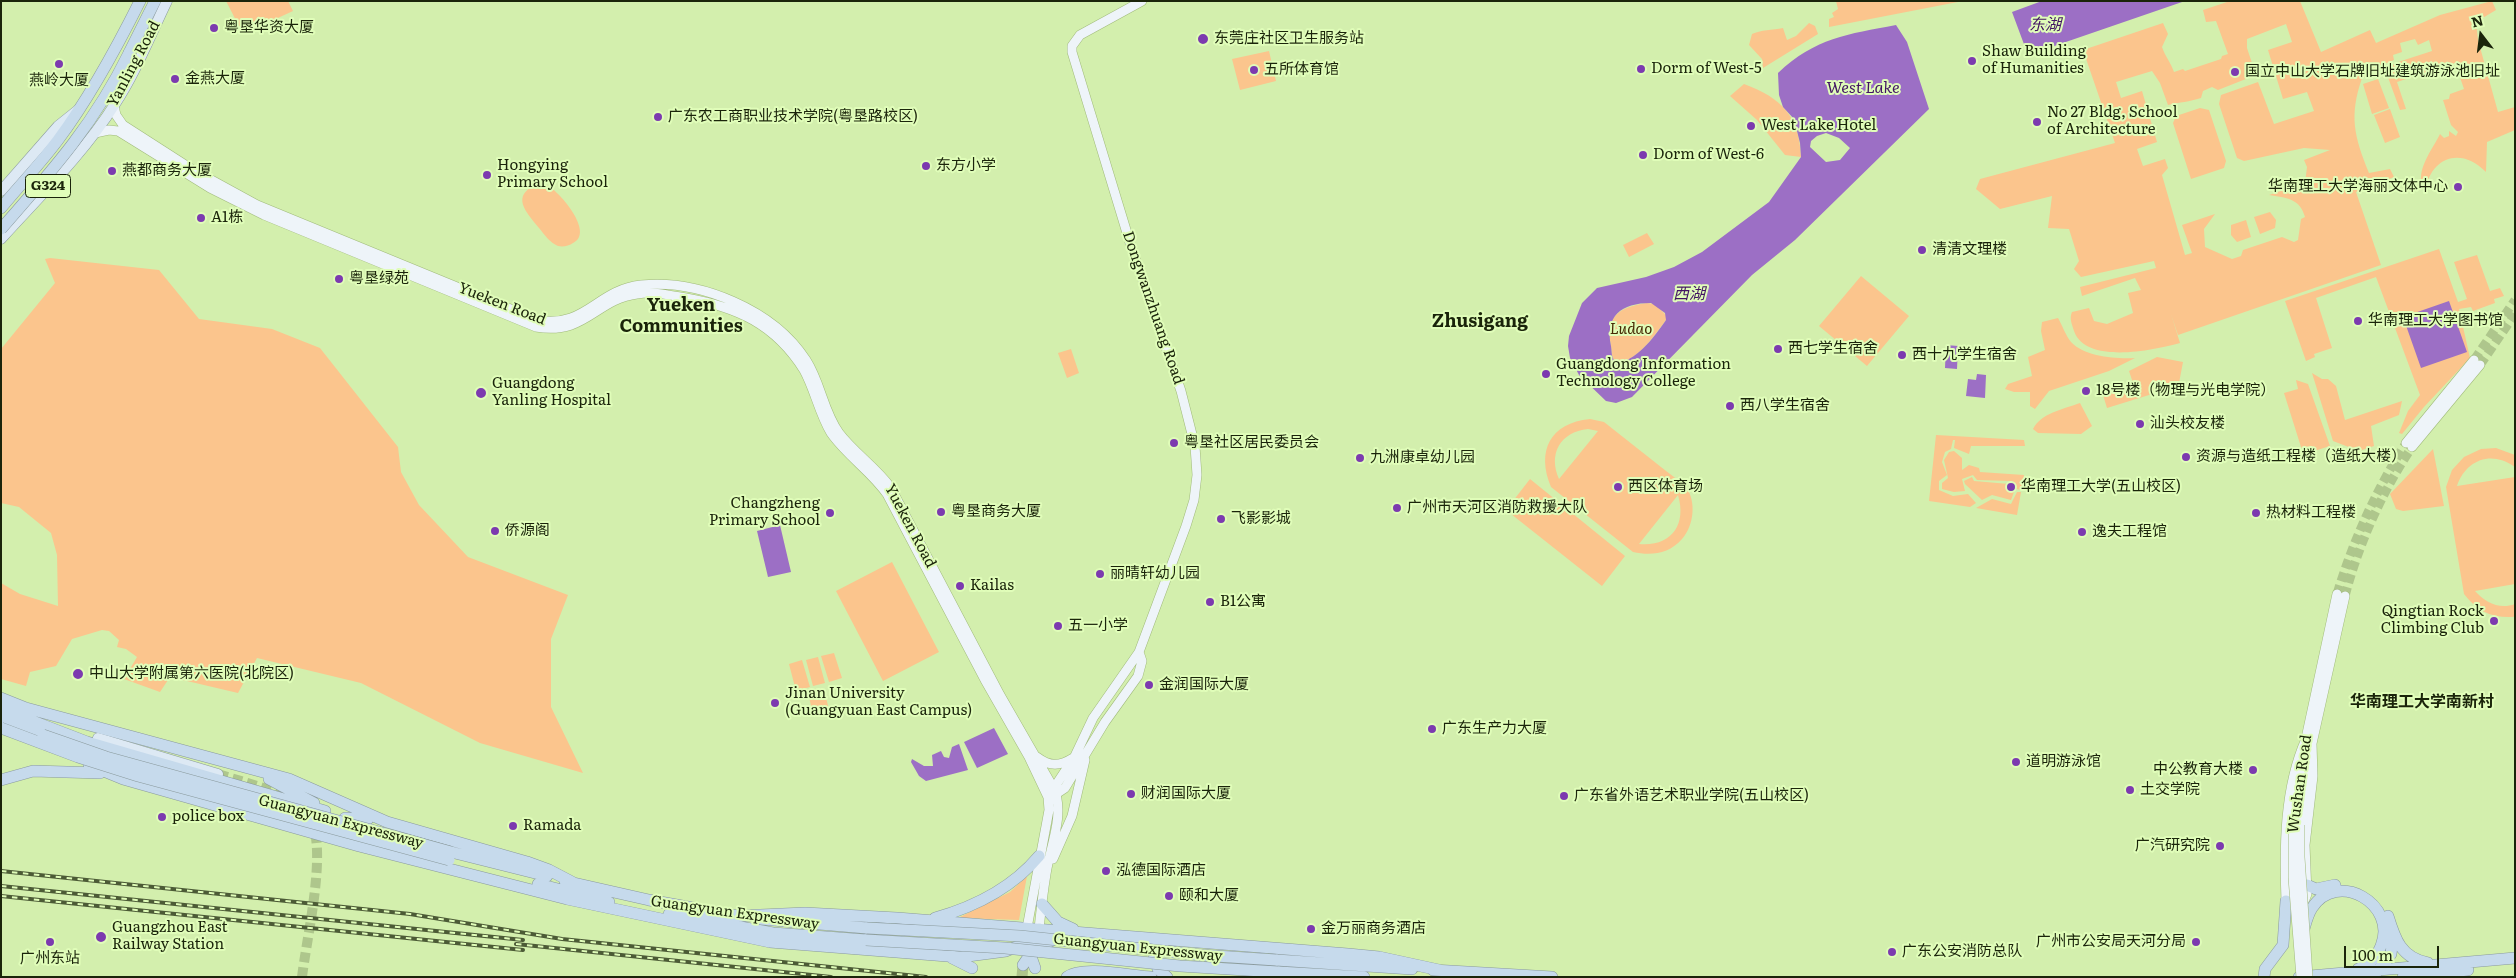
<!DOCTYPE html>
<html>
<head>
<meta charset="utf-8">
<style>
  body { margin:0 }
  #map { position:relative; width:2516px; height:978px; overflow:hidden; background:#d3efad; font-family:Literata,serif }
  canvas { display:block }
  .frame { position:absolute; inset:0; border:2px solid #1a240a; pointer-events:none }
  .north { position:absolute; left:2456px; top:10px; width:50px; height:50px; -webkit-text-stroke:4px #e0fdb9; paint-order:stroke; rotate:345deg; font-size:14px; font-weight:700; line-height:20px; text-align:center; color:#1a240a }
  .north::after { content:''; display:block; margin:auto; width:18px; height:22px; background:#1a240a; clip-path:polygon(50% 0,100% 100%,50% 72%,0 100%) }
  .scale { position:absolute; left:2344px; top:946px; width:95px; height:22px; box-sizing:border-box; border:2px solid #1a240a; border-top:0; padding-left:6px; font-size:15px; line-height:18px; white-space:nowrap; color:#1a240a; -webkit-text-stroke:4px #e0fdb9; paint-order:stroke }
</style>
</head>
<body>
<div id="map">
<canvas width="2516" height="978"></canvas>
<div class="frame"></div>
<div class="north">N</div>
<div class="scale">100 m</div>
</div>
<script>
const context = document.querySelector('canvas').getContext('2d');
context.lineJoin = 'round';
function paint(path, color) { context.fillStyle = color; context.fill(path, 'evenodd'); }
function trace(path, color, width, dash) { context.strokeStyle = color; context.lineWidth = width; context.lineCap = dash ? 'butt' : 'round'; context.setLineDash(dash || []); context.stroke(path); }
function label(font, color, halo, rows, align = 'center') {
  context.font = font + ' Literata,"Noto Sans SC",serif'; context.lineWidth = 4; context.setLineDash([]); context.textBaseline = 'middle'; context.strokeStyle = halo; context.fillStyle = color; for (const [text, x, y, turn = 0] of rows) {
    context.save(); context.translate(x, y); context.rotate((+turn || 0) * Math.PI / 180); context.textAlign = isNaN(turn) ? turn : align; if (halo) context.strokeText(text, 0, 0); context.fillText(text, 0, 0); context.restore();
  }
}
paint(new Path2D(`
  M226,1h62l5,10 -50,23z
  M1836,1h127l-134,26v-8l5,-2 -2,-4 6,-4z
  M2230,1h70l21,51 49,-22 6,13 64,-28 52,-14 4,9 -20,12 2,18 20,72 17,-5v23l-28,12 -1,30c-25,-26 -56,-15 -61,20 -12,-19 6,-40 15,-58l4,4 5,-2v-5l7,5 2,-4 -7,-7 -8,-25 6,-1 1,-5 14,-5 -9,-26 -58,19 9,27 -6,1 -14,-38 9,-9 37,-12 -3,-11 -11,5 -3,-6 -15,4 2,9 -9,3 1,5 -10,4 -22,14c-13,38 -8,58 7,95l21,-4 4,8 -38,15 25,73 -203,70 -7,-21 9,29c-26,7 -94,22 -106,-12 -2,-7 -5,-12 -2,-19l17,-4 5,13 13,3 26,-11 -5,-20 13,-3 -6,-12 -53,18 -2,-9 76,-19 -2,-7 -73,16 -7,-8 5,-8 -10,-32 -21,-1 4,-32 -52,13 -24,-20 4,-10 135,-36 -32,-93 80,-27 5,11 -6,13c3,9 9,16 12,25l9,-3 2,2 36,-12 1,-3 6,-2 -12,-33 -10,1 -3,-12zM2286,24l6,18 -24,8 15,49 24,-7 7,19 -40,13 -16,-42 -37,13 -2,9 18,54 7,3 60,-13 26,2 -26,10 3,7 -2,16 -36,12c17,3 31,3 36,22l-4,2 -3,21 -4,2 -12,-5 -39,13 -2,6 -9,3 -27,-12 -1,-18 11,-15 -33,11 10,28 -7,2 -23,-80 6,-7 -3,-9 -22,7 -6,-17 20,-7 -15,-51 -21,7 -5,-16 36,-11 8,12 8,22c12,-3 21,-3 33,-7l2,-7 9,-4 6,3 38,-15 -9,-27v-9z
  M1809,23l6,3 3,8 -55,34 -1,-9 -13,-14 3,-11c8,-4 21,-4 31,-6l4,12 9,-4z
  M1269,51l7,30 -36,9 -8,-31z
  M2378,79l11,29 -17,6 -9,-30z
  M1744,84c38,14 55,32 57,73l-16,-2 -28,-35 -27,-24z
  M2200,108l9,2 17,51 -2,7 -33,11 -18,-56 3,-7z
  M2390,109l10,28 -15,6 -11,-28z
  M537,184c4,0 8,0 11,2 12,6 47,47 25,57 -4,3 -10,4 -15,3 -8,-3 -14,-12 -19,-18 -13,-16 -29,-32 -2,-44z
  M2270,212l6,8 -1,8 -15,6 -6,-17z
  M2246,220l5,17 -14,5 -6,-7v-10z
  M1647,233l7,11 -25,13 -6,-12z
  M2439,249l19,53 9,-3 -13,-37 23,-7 13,36 10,-3 4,8 -10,3 1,4 -22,8 -2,-4 -12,2 11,49 -46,49 -22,27 -3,-1 9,-22 12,-16 -44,-118 -60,21 16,50 -18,6 1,3 -9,4 -21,-60z
  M50,258l109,12 40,49 73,10 48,19 78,99 3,25 18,33 49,52 100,38 -17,44v68l32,66 -103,-30 -119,-60 -104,-25 -19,35 -68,-16 -10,15 -36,-13 13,-22 -11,-8 -9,-2 2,-7 -10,-9 -7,-1 -30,9 -16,27 -26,6 -4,14 -25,-7v-96l19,11 38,12 -1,-51 -6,-22 -32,-26 -18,-4v-154l54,-66 -10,-24z
  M1861,276l48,40 -42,50 -48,-40z
  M1647,303l8,1 11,11v5c-10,13 -31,46 -51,41 -4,-4 -3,-9 -4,-15 -6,-30 8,-39 36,-43z
  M2058,318c4,7 8,18 13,24 14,15 45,17 64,16l-26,13 -60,20 -14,18 -5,-3v-14h-16l-9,-3 3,-5 24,-8 -4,-19 17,-7 -4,-19 1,-9z
  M1071,349l8,24 -12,5 -9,-25z
  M2157,357l26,5 -4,21 -17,8 -55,17 -4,-13 30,-12 -4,-12z
  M2312,373l10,6h6l8,7 9,34 57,-19 -3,14 -28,11 3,20 -15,5 -26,-10z
  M2296,380l12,4 22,62 -22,7 -7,-6 -17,-54 14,-4z
  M2080,403l12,23 -11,8 -43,-1 -5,-4c8,-16 31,-20 47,-26z
  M1590,419l14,3c19,15 38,30 57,45 7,6 17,12 24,19 12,14 9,40 -3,53 -13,15 -31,17 -49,13l-82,-65c-15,-36 -1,-64 39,-68zM1588,429l10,2 -39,48c-11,-25 1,-47 29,-50zM1678,495c9,30 -7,52 -39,49z
  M1936,435l88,5 1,6h-54l-2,8 -15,-6 1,-8h-2l-2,9 -6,3 -3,10 5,13 -8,6v9l14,6 15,-2 8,9 -6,4 -41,-6z
  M2496,448l19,7v12c-24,-17 -49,-7 -58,19l58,-9v107l-40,7c10,11 24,19 40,13v12l-2,1c-22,1 -36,-6 -49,-23l-18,-107 6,-17 12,-13 17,-8z
  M2433,449l11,57 -41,5 -7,-2 -6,-15z
  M1954,451l8,7v12l7,-5 10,3 1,4 44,3 -2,15 -6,-1 -4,-8 -35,-1 -4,-5 -11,4 3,12 -11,1 -12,-3v-6l6,-5 -4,-18 5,-8z
  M1972,477l2,4 35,3 5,8 -3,8 -19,-5 -10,5 -17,-16 -1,-3z
  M1530,479l95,77 -23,30 -96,-76z
  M2017,492h4l-4,23 -41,-7 16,-9 19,5z
  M892,562l47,90 -56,29 -47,-90z
  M834,653l8,25 -13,4 -8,-26z
  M818,657l7,26 -12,3 -7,-26z
  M802,660l8,27 -14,4 -7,-27z
  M824,689l5,21 -16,4 -5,-21z
  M1027,876l-8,44 -61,-2 52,-26z`), '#fbc58d');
paint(new Path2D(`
  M2042,1h143l-157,54 -16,-43z
  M1896,25l11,17 22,67 -134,131 -43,35 -120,122 -16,6 -10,-2 -27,-26 -9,-17 -2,-12 1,-10 13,-33 15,-15 49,-11 28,-10 28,-15 67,-50 32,-45 -1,-14 -6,-24 -11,-12 -4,-12 -1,-22c37,-35 70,-39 118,-48zM1826,133l13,5 11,10 -10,12 -14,2 -16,-15 1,-6 6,-5zM1651,303l14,10 1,7c-9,13 -32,46 -51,41 -4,-4 -3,-9 -4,-15 -6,-30 10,-43 40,-43z
  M2449,301l18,51 -46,16 -18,-51z
  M1946,345l12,1 -1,23 -12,-1z
  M1977,374l9,1 -1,23 -19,-2 2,-17 8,1z
  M780,525l11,47 -23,5 -11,-46z
  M994,728l14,26 -31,14 -13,-26z
  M959,744l9,26 -42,11 -7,-5 -8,-14 1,-3 12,7h9l-1,-11 9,-4 3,6 5,1 3,-11z`), '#9c6fc5');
trace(new Path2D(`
  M2474,360l41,-60
  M2480,365l35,-51
  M2337,594c16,-53 39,-104 69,-151
  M2345,596c14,-53 37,-104 67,-149`), '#aec68c', 9, [9, 4.5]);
trace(new Path2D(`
  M218,774l65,20
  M302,977c5,-41 22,-112 12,-150`), '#aec68c', 10, [10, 5]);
trace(new Path2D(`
  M1022,977l1,-12`), '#aec68c', 11, [11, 5.5]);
const secondary = new Path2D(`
  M114,106l2,9 7,10 70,45 64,35 280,115c49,9 59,-30 104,-35 59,-6 133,25 165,75 15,23 17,51 33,73 15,20 37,34 52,55l109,207 54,94c11,26 -4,58 -8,85 -3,18 -5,36 -7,55
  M95,133l14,-3 9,1 92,57 54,27 272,112c49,9 60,-28 101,-33 16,-3 32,1 49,4 51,9 89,26 118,72 11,20 15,43 27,63 16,23 40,38 56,61l98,186 44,77 19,40 1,13 -22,118
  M2406,443l68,-83
  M2412,447l68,-82
  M2306,739c-22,49 -22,108 -20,162l14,1 5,-3 2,-5 -2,-49 8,-69 -1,-32
  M2305,743l32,-149
  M2311,748l34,-152
  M1037,757c13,10 23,9 36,1
  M1052,791l23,-35 18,-38 46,-66 47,-126 8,-26 3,-25 -2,-29 -14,-55 -51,-148 -58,-191v-6l8,-11 62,-34
  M1053,796l12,-8 40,-66 33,-46 4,-15 -3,-9
  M2293,824l9,-66
  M2300,825l9,-64
  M1053,859l19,-43 13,-56`);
const primary = new Path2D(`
  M1,191l57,-65 20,-16
  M1,239c39,-43 83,-86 114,-135 21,-32 35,-68 52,-103
  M98,738l120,36`);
const highway = new Path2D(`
  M129,53l26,-52
  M1,208c19,-23 39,-44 57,-68 32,-43 58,-91 82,-139
  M1,698l25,10 263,71 98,43 140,40 22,8 23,12
  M1,709l86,33 238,69
  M1,717l42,18
  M89,765l34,14 236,67 208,53 203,43 190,15 46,-6 20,-8 13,-14
  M269,779l45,24
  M1,780l32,-9 67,2
  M343,829l-2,-7 4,-4 23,1
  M451,852l96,24
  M565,881l84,19 50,9
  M538,884l71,18
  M2307,885l9,4 19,-4
  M1042,904l16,18 15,7
  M692,908l46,8 67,-3 92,5 451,36 31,3 60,13
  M669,914l104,19 93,7
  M2388,916c7,23 13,42 40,47
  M935,918c39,-11 78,-31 104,-62
  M761,919l106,9
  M2304,929c2,-7 4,-15 8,-21 25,-39 86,-4 69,38 -5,12 -11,18 -23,23
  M1163,944l-4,2 -5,11 4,12 9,8
  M1028,948l7,20
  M952,958l20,10
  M1276,960l136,9
  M1023,965l11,-16 21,-10
  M1433,970l119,7
  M1278,972l86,5
  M2377,972l14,-18 2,-18
  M1067,977c15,-12 64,-1 84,0
  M2264,977l1,-8 18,-24 3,-44
  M2299,977l216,-19
  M2403,977l65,-7`);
trace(secondary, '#a0ba7a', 10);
trace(primary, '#8a9a9d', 11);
trace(highway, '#8a9a9d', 12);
trace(secondary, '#eef4f9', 9);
trace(primary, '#dde9f4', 10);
trace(highway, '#c6daec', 11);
const rail = new Path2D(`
  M1,871l409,43 152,25 364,38
  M1,886l522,54
  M1,896l522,54
  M516,944l315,33`);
trace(rail, '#4c5b36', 4);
trace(rail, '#e0fdb9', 2, [5.5]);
const secondaryBridge = new Path2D(`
  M2293,824v54l8,99
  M2300,825v32l8,120`);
const highwayBridge = new Path2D(`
  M1,229c51,-58 94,-106 128,-176
  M1,728l77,29 60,19 311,84
  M43,735l63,22 345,95
  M867,928l153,8 181,19 75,5
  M866,940l139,8 175,18 98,6`);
trace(secondaryBridge, '#a0ba7a', 10, []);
trace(highwayBridge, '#8a9a9d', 12, []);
trace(secondaryBridge, '#eef4f9', 9);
trace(highwayBridge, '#c6daec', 11);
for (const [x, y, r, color] of [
  [214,28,5,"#7c3aaf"],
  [1203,39,6,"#7c3aaf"],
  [1972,61,5,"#7c3aaf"],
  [59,64,5,"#7c3aaf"],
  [1641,69,5,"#7c3aaf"],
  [1254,70,5,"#7c3aaf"],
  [2235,72,5,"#7c3aaf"],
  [175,79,5,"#7c3aaf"],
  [658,117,5,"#7c3aaf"],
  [2037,122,5,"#7c3aaf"],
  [1751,126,5,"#7c3aaf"],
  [1643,155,5,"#7c3aaf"],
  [926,166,5,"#7c3aaf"],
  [112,171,5,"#7c3aaf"],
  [487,175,5,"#7c3aaf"],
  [2458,187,5,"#7c3aaf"],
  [201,218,5,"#7c3aaf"],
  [1922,250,5,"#7c3aaf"],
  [339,279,5,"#7c3aaf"],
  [2358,321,5,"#7c3aaf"],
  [1778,349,5,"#7c3aaf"],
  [1902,355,5,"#7c3aaf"],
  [1546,374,5,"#7c3aaf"],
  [2086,391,5,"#7c3aaf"],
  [481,393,6,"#7c3aaf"],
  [1730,406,5,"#7c3aaf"],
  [2140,424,5,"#7c3aaf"],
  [1174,443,5,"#7c3aaf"],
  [2186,457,5,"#7c3aaf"],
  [1360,458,5,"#7c3aaf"],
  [1618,487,5,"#7c3aaf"],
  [2011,487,5,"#7c3aaf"],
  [1397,508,5,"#7c3aaf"],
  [941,512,5,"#7c3aaf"],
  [830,513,5,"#7c3aaf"],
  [2256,513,5,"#7c3aaf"],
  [1221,519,5,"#7c3aaf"],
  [495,531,5,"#7c3aaf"],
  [2082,532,5,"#7c3aaf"],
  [1100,574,5,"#7c3aaf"],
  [960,586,5,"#7c3aaf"],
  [1210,602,5,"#7c3aaf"],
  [2494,621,5,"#7c3aaf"],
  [1058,626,5,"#7c3aaf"],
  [78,674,6,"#7c3aaf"],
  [1149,685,5,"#7c3aaf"],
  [775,703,5,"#7c3aaf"],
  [1432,729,5,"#7c3aaf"],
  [2016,762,5,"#7c3aaf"],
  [2253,770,5,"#7c3aaf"],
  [2130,790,5,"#7c3aaf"],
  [1131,794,5,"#7c3aaf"],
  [1564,796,5,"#7c3aaf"],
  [162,817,5,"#7c3aaf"],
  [513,826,5,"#7c3aaf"],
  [2220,846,5,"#7c3aaf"],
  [1106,871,5,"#7c3aaf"],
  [1169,896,5,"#7c3aaf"],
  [1311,929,5,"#7c3aaf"],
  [101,937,6,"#7c3aaf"],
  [50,942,5,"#7c3aaf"],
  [2196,942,5,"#7c3aaf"],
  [1892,952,5,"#7c3aaf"]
]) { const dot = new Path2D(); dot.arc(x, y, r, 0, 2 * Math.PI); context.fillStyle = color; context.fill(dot); trace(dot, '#e0fdb9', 2); }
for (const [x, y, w] of [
  [48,186,45]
]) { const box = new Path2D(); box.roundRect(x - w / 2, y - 11.5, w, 23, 4); context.fillStyle = '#e0fdb9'; context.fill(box); trace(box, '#1a240a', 1); }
label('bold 14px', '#1a240a', null, [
  ["G324",48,186]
]);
label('15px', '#1a240a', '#e0fdb9', [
  ["粤垦华资大厦",224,28],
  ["东莞庄社区卫生服务站",1214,39],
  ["Shaw Building",1982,52],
  ["of Humanities",1982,69],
  ["Dorm of West-5",1651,69],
  ["五所体育馆",1264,70],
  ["国立中山大学石牌旧址建筑游泳池旧址",2245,72],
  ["金燕大厦",185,79],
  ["燕岭大厦",59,81,"center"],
  ["No 27 Bldg, School",2047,113],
  ["of Architecture",2047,130],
  ["广东农工商职业技术学院(粤垦路校区)",668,117],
  ["West Lake Hotel",1761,126],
  ["Dorm of West-6",1653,155],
  ["Hongying",497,166],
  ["Primary School",497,183],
  ["东方小学",936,166],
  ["燕都商务大厦",122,171],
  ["华南理工大学海丽文体中心",2448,187,"right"],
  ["A1栋",211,218],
  ["清清文理楼",1932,250],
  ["粤垦绿苑",349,279],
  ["华南理工大学图书馆",2368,321],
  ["西七学生宿舍",1788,349],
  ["西十九学生宿舍",1912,355],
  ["Guangdong Information",1556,365],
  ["Technology College",1556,382],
  ["Guangdong",492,384],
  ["Yanling Hospital",492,401],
  ["18号楼（物理与光电学院）",2096,391],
  ["西八学生宿舍",1740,406],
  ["汕头校友楼",2150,424],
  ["粤垦社区居民委员会",1184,443],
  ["资源与造纸工程楼（造纸大楼）",2196,457],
  ["九洲康卓幼儿园",1370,458],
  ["西区体育场",1628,487],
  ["华南理工大学(五山校区)",2021,487],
  ["Changzheng",820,504,"right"],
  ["Primary School",820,521,"right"],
  ["广州市天河区消防救援大队",1407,508],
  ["粤垦商务大厦",951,512],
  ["热材料工程楼",2266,513],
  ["飞影影城",1231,519],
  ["侨源阁",505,531],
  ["逸夫工程馆",2092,532],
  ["丽晴轩幼儿园",1110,574],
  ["Kailas",970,586],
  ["B1公寓",1220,602],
  ["Qingtian Rock",2484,612,"right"],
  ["Climbing Club",2484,629,"right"],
  ["五一小学",1068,626],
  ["中山大学附属第六医院(北院区)",89,674],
  ["金润国际大厦",1159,685],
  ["Jinan University",785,694],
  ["(Guangyuan East Campus)",785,711],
  ["广东生产力大厦",1442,729],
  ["道明游泳馆",2026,762],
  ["中公教育大楼",2243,770,"right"],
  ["土交学院",2140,790],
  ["财润国际大厦",1141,794],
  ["广东省外语艺术职业学院(五山校区)",1574,796],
  ["police box",172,817],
  ["Ramada",523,826],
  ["广汽研究院",2210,846,"right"],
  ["泓德国际酒店",1116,871],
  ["颐和大厦",1179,896],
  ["Guangzhou East",112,928],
  ["Railway Station",112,945],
  ["金万丽商务酒店",1321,929],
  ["广州市公安局天河分局",2186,942,"right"],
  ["广东公安消防总队",1902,952],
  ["广州东站",50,959,"center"]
], 'left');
label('15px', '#1a240a', '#e0fdb9', [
  ["Yanling Road",134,64,-62],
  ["Yueken Road",502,304,21],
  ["Dongwanzhuang Road",1153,308,71],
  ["Yueken Road",910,526,62],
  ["Wushan Road",2300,784,-82],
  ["Guangyuan Expressway",341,822,15],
  ["Guangyuan Expressway",735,913,8],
  ["Guangyuan Expressway",1138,948,6]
]);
label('italic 15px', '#462803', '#e0fdb9', [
  ["Ludao",1631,330]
]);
label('italic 16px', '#411362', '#e0fdb9', [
  ["东湖",2045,25],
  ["West Lake",1863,88],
  ["西湖",1689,294]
]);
label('bold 16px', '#1a240a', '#e0fdb9', [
  ["华南理工大学南新村",2422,702]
]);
label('bold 18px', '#1a240a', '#e0fdb9', [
  ["Yueken",681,306],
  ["Communities",681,327],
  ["Zhusigang",1480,322]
]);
</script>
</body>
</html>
